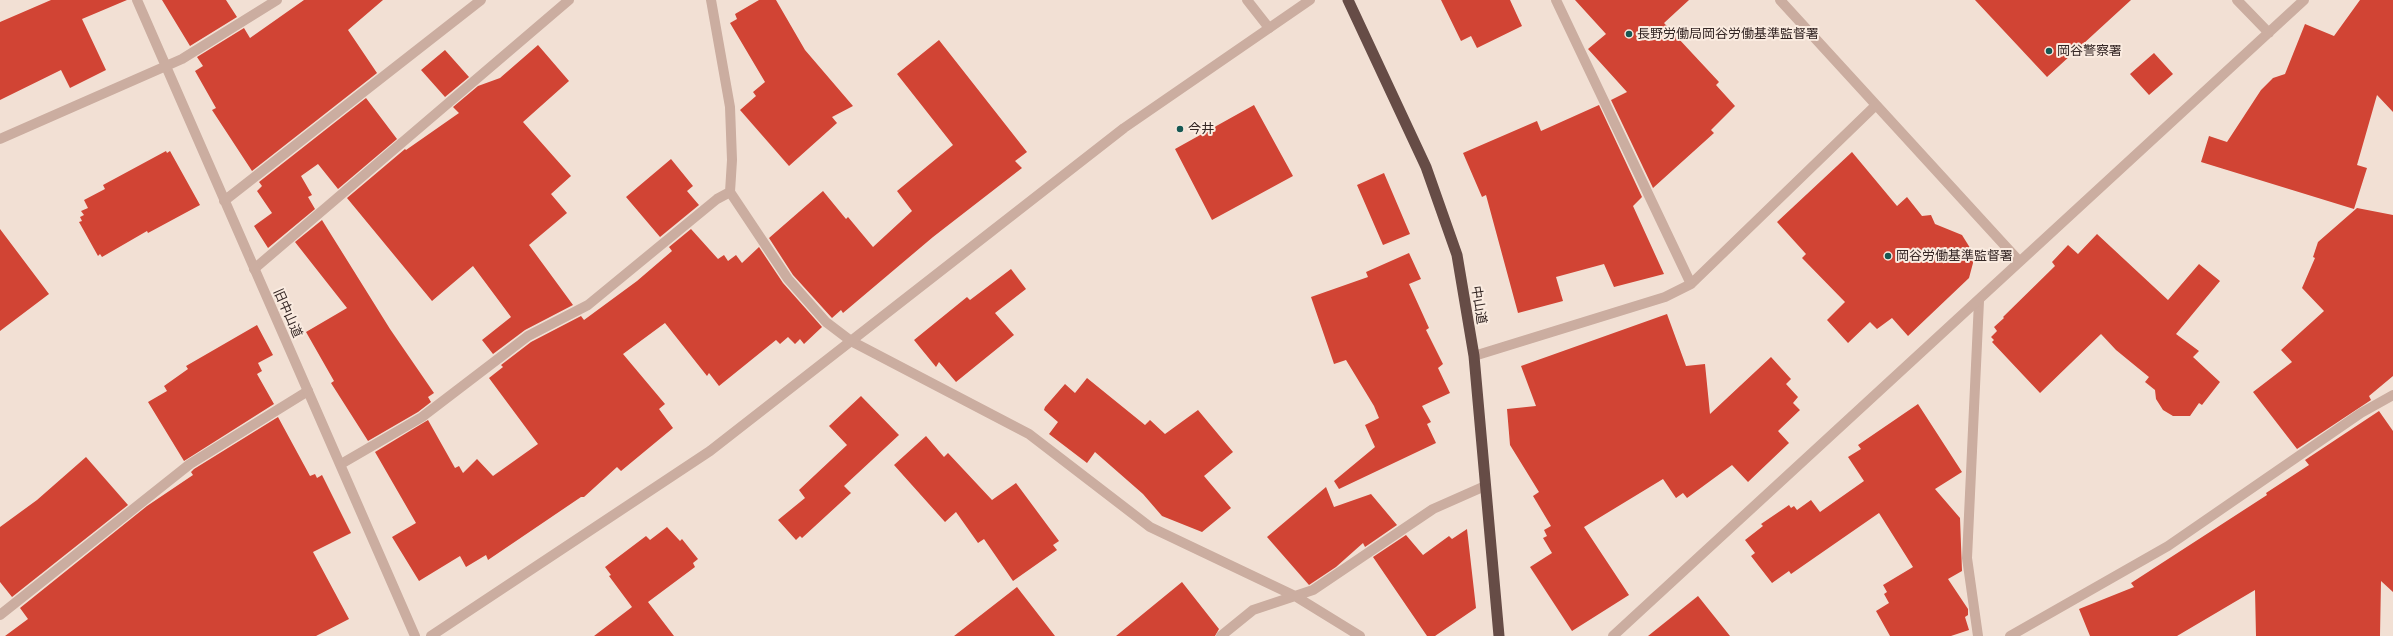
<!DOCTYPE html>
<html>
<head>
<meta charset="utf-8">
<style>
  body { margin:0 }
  canvas { display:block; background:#f2e0d4 }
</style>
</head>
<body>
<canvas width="2393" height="636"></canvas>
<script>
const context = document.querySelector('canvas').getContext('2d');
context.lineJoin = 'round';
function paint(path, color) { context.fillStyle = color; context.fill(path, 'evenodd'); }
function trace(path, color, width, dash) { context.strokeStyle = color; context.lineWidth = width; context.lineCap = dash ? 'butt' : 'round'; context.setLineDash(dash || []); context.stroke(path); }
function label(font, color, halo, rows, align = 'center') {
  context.font = font + ' Barlow,"Noto Sans JP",sans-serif'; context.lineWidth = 4; context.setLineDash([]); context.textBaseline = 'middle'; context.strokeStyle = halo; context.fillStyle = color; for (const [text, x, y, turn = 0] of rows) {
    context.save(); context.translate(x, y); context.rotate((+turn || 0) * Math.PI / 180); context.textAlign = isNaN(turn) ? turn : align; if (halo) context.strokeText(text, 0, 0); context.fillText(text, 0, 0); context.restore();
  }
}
paint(new Path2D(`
  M51,0h76l-45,19 24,51 -36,18 -9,-18 -61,30v-78z
  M162,0h64l11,17 -47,29z
  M304,0h79l-35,30 29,43 -125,98 -40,-61 4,-2 -21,-37 8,-5 -6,-9 47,-29 6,10z
  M759,0h17l29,50 48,56 -21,11 5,6 -48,43 -49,-56 16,-14 -3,-4 12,-10 -35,-59 7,-4 -2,-5z
  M1441,0h69l12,26 -45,22 -6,-12 -10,5z
  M1575,0h114l-25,23 55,59 -3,3 19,21 -24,24 3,3 -61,55 -42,-88 16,-8 -39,-43 18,-15z
  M1975,0h156l-84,77z
  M2360,0h33v112l-16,-17 -20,70 10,3 -13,41 -153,-47 8,-26 18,6 34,-52 12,-12 12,-4 20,-50 29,12z
  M939,40l88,112 -12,9 7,7 -89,69 -90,76 -2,-3 -9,8 -39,-43 -24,-37 54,-47 23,28 2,-2 25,30 39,-36 -15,-20 56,-46 -56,-71z
  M538,45l31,36 -46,41 48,54 -20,18 16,19 -38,32 44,60 -48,25 -32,24 -11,-14 29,-23 -38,-51 -41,35 -85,-103 58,-49 1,1 53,-37 -6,-6 25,-21 22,-8z
  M445,50l24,27 -24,20 -24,-27z
  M2154,53l19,21 -24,21 -19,-21z
  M366,98l31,41 -59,50 -20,-25 -17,12 11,19 -4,2 7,12 -47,39 -14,-22 18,-13 -15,-22 5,-5 -3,-4z
  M1254,105l39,71 -81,44 -37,-71z
  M1599,105l43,92 -9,9 31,68 -50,13 -10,-23 -48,13 7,24 -45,12 -32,-118 -4,2 -19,-44 74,-32 4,10z
  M166,151l1,2 3,-2 30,54 -52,28 -1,-2 -45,26 -2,-3 -2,2 -19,-34 3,-1 -2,-4 4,-2 -3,-4 7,-3 -4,-8 21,-11 -2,-4z
  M1852,152l45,54 10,-9 15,19 9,-1 4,9 27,11 10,16 1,12 -4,15 -61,58 -16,-18 -15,11 -7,-7 -22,21 -21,-23 18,-18 -43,-44 4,-4 -29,-32z
  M671,159l22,27 -6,5 12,14 -39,32 -34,-40z
  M1384,173l26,61 -27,11 -26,-60z
  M2357,208l36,7v161l-24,20 2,4 -74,49 -44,-57 39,-30 -11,-12 43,-39 -22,-23 13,-30 -2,-1 5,-15z
  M322,220l68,109 44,64 -6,4 3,5 -13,10 -50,29 -37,-58 3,-2 -28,-49 41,-24 -52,-66z
  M0,229l49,65 -49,37z
  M691,229l27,30 6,-4 4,6 8,-6 6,8 17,-16 24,36 39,44 -18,17 -4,-5 -5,5 -7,-7 -8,7 -4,-4 -57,46 -10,-13 -2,3 -42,-53 -42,31 42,50 -6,5 14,19 -52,43 -4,-4 -33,30h-3l-93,63 -2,-5 -20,12 -6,-11 -41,25 -27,-44 24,-14 -41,-71 53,-32 27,48 4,-2 4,7 14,-14 16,17 45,-32 -49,-66 14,-11 -2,-2 30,-23 50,-26 3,4 53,-39 35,-30 -3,-4z
  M2097,234l71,66 31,-36 21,17 -44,53 23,17 -6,6 27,25 -18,23 -3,-2 -9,13h-17l-10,-6 -7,-11 -1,-9 -10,-8 4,-5 -33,-27 -15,-16 -61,59 -48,-51 2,-2 -3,-3 6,-6 -3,-4 10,-9 -1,-1 52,-51 -3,-4 16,-17 10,9z
  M1409,253l12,26 -12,5 20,44 -3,2 17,34 -5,4 12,25 -28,13 9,16 -4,2 9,19 -97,46 -5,-8 41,-34 -10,-22 14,-7 -5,-12 -28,-46 -12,4 -23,-67 57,-20 -2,-5z
  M1011,269l15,20 -31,24 19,22 -58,47 -17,-20 -3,5 -22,-27 53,-43 3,3z
  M1667,314l19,52 19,-2 5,50 61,-57 20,22 -5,5 12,13 -5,6 7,7 -22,21 11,12 -41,39 -16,-17 -45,33 -4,-5 -7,5 -13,-19 -79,48 45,68 -57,36 -42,-64 22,-14 -9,-15 4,-2 -3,-6 7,-4 -18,-30 6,-4 -29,-47 -3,-36 29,-3 -15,-40z
  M257,325l16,30 -15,8 4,8 -5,3 17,30 -90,57 -36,-59 19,-11 -3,-5 24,-17 -2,-3z
  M1087,378l58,47 5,-5 15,14 33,-24 35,42 -29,24 27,32 -29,24 -40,-16 -19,-22 -48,-42 -8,11 -38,-29 9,-12 -14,-12 1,-3 20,-23 10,9z
  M861,396l38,39 -55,51 7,7 -49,45 -2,-2 -4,4 -18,-20 27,-22 -6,-8 48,-45 -18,-19z
  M1918,404l44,68 -27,17 25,29 2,53 -14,8 20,30v6l-3,2 4,13 -18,6h-61l-14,-25 13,-8 -5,-9 3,-2 -4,-7 30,-18 -34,-54 -88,61 -2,-3 -17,12 -21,-27 4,-3 -10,-13 18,-14 -2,-2 28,-19 2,3 3,-2 3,4 14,-10 9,12 44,-31 -16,-24 13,-8 -3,-4z
  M2379,411l14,20v161l-12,-11 -1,55h-124l-1,-46 -78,46h-87l-11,-27 55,-22 -3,-4 136,-88 -1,-2 43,-28 -4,-5z
  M278,417l32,59 5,-2 2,4 5,-3 29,58 -38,19 36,67 -33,17h-311l23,-17 -8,-11 127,-102 46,-31 -2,-3 3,-3z
  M926,436l18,21 4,-4 44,47 24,-17 43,58 -6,4 4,5 -44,31 -29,-42 -6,4 -22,-31 -11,10 -51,-57z
  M86,457l42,48 -116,92 -12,-15v-55l37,-27z
  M1326,487l8,20 37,-13 26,31 -32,22 -2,-4 -27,24 -27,18 -42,-48z
  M667,527l13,14 2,-2 16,20 -5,4 2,4 -47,35 26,34h-80l38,-29 -23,-31 2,-1 -6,-8 41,-31 4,4z
  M1467,529l9,79 -41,28h-8l-54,-79 33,-22 17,20 26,-19 3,3z
  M1182,582l37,47 -4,7h-99z
  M1017,587l38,49h-101z
  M1698,596l32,40h-82z`), '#d14434');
trace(new Path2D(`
  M711,0l19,107 2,53 -2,32 58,87 38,43 25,19
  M254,269l315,-269
  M341,464l81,-47 106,-81 60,-31 129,-106 13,-7
  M0,615l190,-151 118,-73
  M1978,636l-11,-78 12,-257
  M2010,636l158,-90 193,-133 32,-18`), '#cbada0', 10);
trace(new Path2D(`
  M137,0l278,636
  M1247,0l22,28
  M1556,0l135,284
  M1780,0l239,261
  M2237,0l32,33
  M0,139l182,-80 95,-59
  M224,201l257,-201
  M851,341l178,93 121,93 145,69 65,40
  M1474,356l191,-59 26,-13 185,-179
  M1221,636l32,-26 60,-20 120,-81 52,-23
  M1613,636l691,-636`), '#cbada0', 10);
trace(new Path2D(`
  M431,636l279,-185 414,-323 186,-128`), '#cbada0', 10);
trace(new Path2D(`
  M1348,0l78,167 31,88 17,101 25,280`), '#664c46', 11);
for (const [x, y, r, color] of [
  [1629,34,4,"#165853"],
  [2049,51,4,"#165853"],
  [1180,129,4,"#165853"],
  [1888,256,4,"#165853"]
]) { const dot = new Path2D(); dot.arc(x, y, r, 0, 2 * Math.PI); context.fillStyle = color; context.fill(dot); trace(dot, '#faebe0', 1.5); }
label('13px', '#342624', '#faebe0', [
  ["長野労働局岡谷労働基準監督署",1637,34],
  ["岡谷警察署",2057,51],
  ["今井",1188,129],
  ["岡谷労働基準監督署",1896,256]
], 'left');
label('13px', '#342624', '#faebe0', [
  ["中山道",1479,305,81],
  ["旧中山道",288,313,66]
]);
</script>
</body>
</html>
